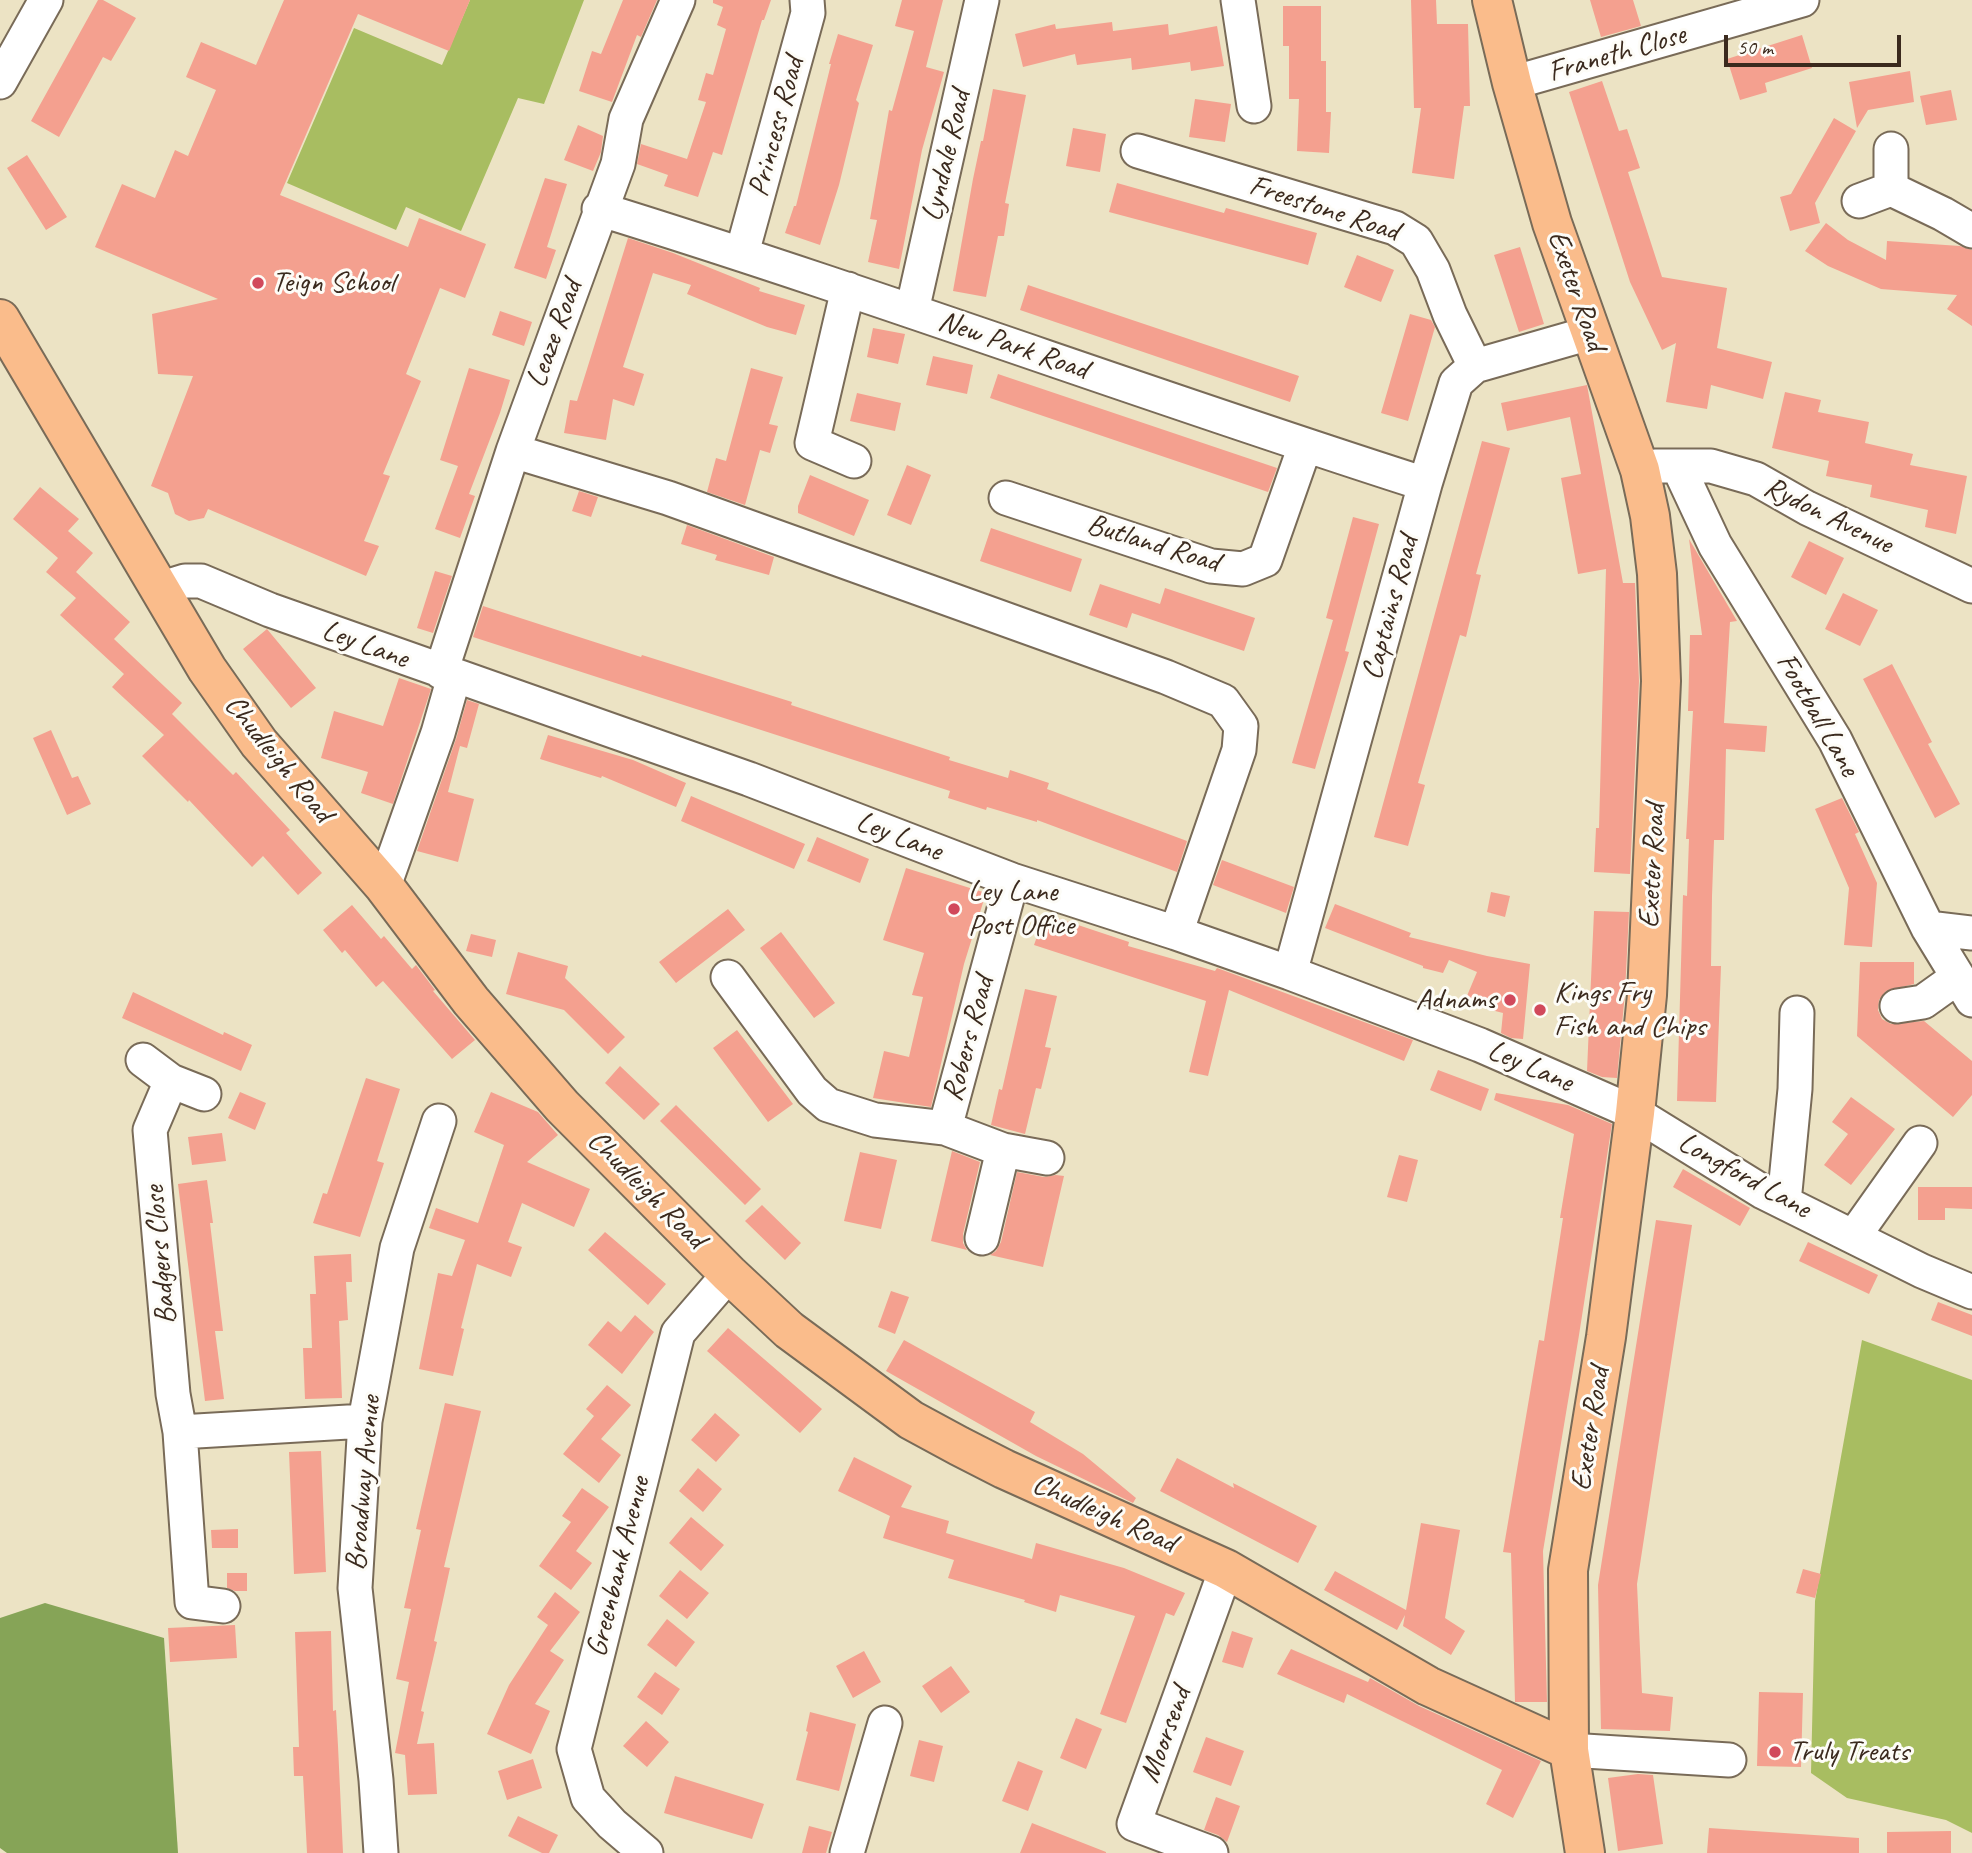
<!DOCTYPE html>
<html>
<head>
<meta charset="utf-8">
<style>
  body { margin:0 }
  #map { position:relative; width:1972px; height:1853px; overflow:hidden; background:#ece3c4; font-family:Caveat,sans-serif }
  canvas { display:block }
  .scale { position:absolute; left:1724px; top:35px; width:177px; height:32px; box-sizing:border-box; border:4px solid #3b2a1e; border-top:0; padding-left:9px; font-size:21px; line-height:24px; white-space:nowrap; color:#3b2a1e; -webkit-text-stroke:5px #fdfcf7; paint-order:stroke }
</style>
</head>
<body>
<div id="map">
<canvas width="1972" height="1853"></canvas>
<div class="scale">50 m</div>
</div>
<script>
const context = document.querySelector('canvas').getContext('2d');
context.lineJoin = 'round';
function paint(path, color) { context.fillStyle = color; context.fill(path, 'evenodd'); }
function trace(path, color, width, dash) { context.strokeStyle = color; context.lineWidth = width; context.lineCap = dash ? 'butt' : 'round'; context.setLineDash(dash || []); context.stroke(path); }
function label(font, color, halo, rows, align = 'center') {
  context.font = font + ' Caveat,sans-serif'; context.lineWidth = 6; context.setLineDash([]); context.textBaseline = 'middle'; context.strokeStyle = halo; context.fillStyle = color; for (const [text, x, y, turn = 0] of rows) {
    context.save(); context.translate(x, y); context.rotate((+turn || 0) * Math.PI / 180); context.textAlign = isNaN(turn) ? turn : align; if (halo) context.strokeText(text, 0, 0); context.fillText(text, 0, 0); context.restore();
  }
}
paint(new Path2D(`
  M470,0h114l-40,104 -26,-6 -57,133 -55,-24 -10,23 -109,-47 67,-155 88,37z
  M1862,1340l110,40v453l-26,-13 -99,-22 -36,-25 4,-172z`), '#a8bd61');
paint(new Path2D(`
  M45,1603l119,35 14,215h-171l-7,-5v-230z`), '#86a457');
paint(new Path2D(`
  M98,0h5l33,18 -25,43 -8,-4 -44,80 -28,-16z
  M284,0h186l-21,51 -91,-37 -78,181 128,52 11,-29 67,26 -21,54 -25,-10 -34,86 15,7 -38,93 7,2 -26,65 15,5 -13,30 -158,-67 -4,9 -15,3 -14,-7 -7,-21 -17,-7 42,-110 -35,-2 -6,-60 66,-15 -123,-52 27,-63 33,14 20,-48 13,6 28,-66 -30,-13 15,-35 55,23z
  M623,0h34l-16,37 -4,-2 -25,67 -33,-11 13,-40 9,3z
  M713,0h58l-7,20h-2l-40,135 -9,-3 -15,45 -34,-11 4,-11 -31,-11 4,-20 46,15 19,-57 -8,-2 8,-27 7,2 13,-46 -9,-4 6,-18 -10,-4z
  M902,0h41l-17,67 18,5 -22,78 -23,119 -31,-7 9,-42 -7,-1 19,-109 3,1 22,-80 -19,-5z
  M1411,0h25l1,24h31l2,82h-6l-10,73 -42,-6 9,-65h-7z
  M1590,0h43l8,26 -40,11z
  M1283,6h38v55h5v51h5l-2,41 -32,-2 2,-52h-10v-53h-6z
  M1112,22l1,9 55,-7 1,11 48,-9 7,40 -33,5 -1,-9 -58,8 -1,-12 -54,7 -2,-11 -52,13 -8,-33 40,-10 1,5z
  M838,34l35,11 -17,55 3,3 -20,82 -19,60 -35,-12 9,-27h2l35,-142h-2z
  M1802,35l10,33 -47,15 2,9 -27,8 -13,-41z
  M1910,71l4,31 -46,8 -11,18 -8,-46z
  M1602,81l17,50 8,-2 13,39 -12,4 34,105 65,11 -10,60 55,14 -9,37 -52,-14 -4,24 -41,-7 10,-59 -14,7 -32,-68 -61,-190z
  M993,89l33,6 -21,108 4,1 -5,32h-6l-12,61 -33,-6 20,-112 8,-38h2z
  M1951,90l6,30 -31,5 -6,-29z
  M1195,99l36,5 -6,38 -36,-5z
  M1834,118l22,13 -41,72 5,20 -30,8 -10,-34 11,-3z
  M578,125l25,11 -2,16 -8,19 -29,-11z
  M1073,128l33,6 -6,38 -34,-6z
  M27,155l40,62 -21,13 -39,-62z
  M545,178l22,6 -20,63 9,3 -10,29 -32,-11z
  M1117,183l107,30 2,-5 91,25 -9,32 -199,-53z
  M1826,223l22,17 38,20 1,-19 73,5 12,4v76l-25,-17 10,-14 -76,-6 -53,-23 -23,-15z
  M628,238l45,15 87,35 -1,3 46,14 -9,30 -29,-8 -80,-33 4,-9 -38,-12 -30,94 21,7 -10,32 -21,-7 -7,41 -42,-7 6,-33 7,1z
  M1520,247l24,77 -25,8 -25,-77z
  M1357,255l37,15 -13,32 -37,-15z
  M1028,285l271,91 -9,26 -270,-92z
  M500,311l32,11 -8,24 -32,-11z
  M1410,314l21,6 4,7 -27,94 -27,-8z
  M873,328l32,6 -7,30 -31,-7z
  M933,356l40,9 -6,29 -41,-9z
  M469,368l41,12 -10,33 -31,81 6,2 -15,42 -25,-9 23,-63 -18,-6z
  M751,368l32,9 -14,47 9,2 -8,27 -10,-3 -15,55 -38,-13 9,-34 10,3z
  M998,374l279,94 -9,24 -278,-94z
  M1587,385l36,198h12l4,98 -9,193 -36,-2 2,-44h3l7,-259 -28,5 -17,-96 20,-4 -11,-57 -63,14 -6,-28z
  M1785,392l36,8 -3,12 51,10 -4,21 48,11 -3,11 57,11 -11,58 -31,-7 3,-17 -58,-13 2,-12 -46,-9 3,-15 -57,-13z
  M857,393l44,10 -6,28 -45,-10z
  M1482,441l28,7 -34,126 5,1 -15,62 -6,-2 -42,148 7,2 -17,61 -34,-9z
  M907,465l24,10 -20,50 -24,-10z
  M810,475l59,25 -15,36 -56,-23v-7z
  M40,487l39,32 -11,12 25,22 -17,19 54,50 -16,17 68,64 -10,11 61,61 3,-3 54,58 -4,3 36,40 -24,22 -35,-39 -11,11 -63,-67 -1,2 -46,-46 22,-21 -52,-48 12,-13 -64,-59 16,-17 -30,-26 12,-14 -45,-39z
  M579,491l19,6 -7,20 -19,-6z
  M1353,517l26,7 -34,127 4,1 -34,117 -23,-6 41,-143 -7,-2z
  M687,525l87,32 -5,18 -54,-15 2,-5 -36,-11z
  M991,528l91,31 -11,33 -91,-31z
  M1689,539l48,82 -7,1 -6,101 43,3 -2,26 -39,-3 -2,91h-10l-2,56 -1,70h10l-5,136 -39,-1 6,-206 4,1 2,-57h-3l7,-128h-5l2,-76h12z
  M1809,541l35,17 -18,37 -35,-18z
  M435,571l17,5 -19,57 -16,-5z
  M1100,584l60,20 5,-16 90,30 -11,33 -112,-38 -5,15 -38,-13z
  M1843,593l35,17 -18,36 -35,-17z
  M483,606l158,51 1,-2 150,47 -1,3 159,52 -1,3 59,18 2,-8 39,13 -2,6 140,52 -10,31 -140,-52v2l-50,-15 -1,3 -38,-12 2,-7 -477,-154z
  M267,629l49,59 -25,20 -48,-59z
  M1892,664l40,78 -4,2 32,60 -25,14 -72,-139z
  M399,678l32,11 -38,115 -32,-11 7,-21 -47,-14 13,-47 49,15z
  M467,700l12,4 -12,44 -7,-2 -12,46 26,7 -16,63 -41,-11 39,-112z
  M51,730l21,48 6,-2 13,28 -24,11 -34,-77z
  M548,735l85,25 53,23 -10,24 -74,-31 -1,2 -61,-19z
  M691,796l114,48 -11,25 -113,-48z
  M1842,798l17,34 -4,2 22,49 -5,64 -28,-2 5,-57 -34,-79z
  M817,837l52,22 -9,24 -53,-22z
  M1222,860l72,27 -8,26 -73,-28z
  M906,868l80,25 -22,71 -33,143 -58,-9 11,-47 25,6 14,-60 -11,-2 12,-42 -41,-13z
  M1491,892l19,4 -5,21 -18,-5z
  M1335,904l76,29 -2,4 78,19 43,8 -7,75 -12,-1 -10,-5 2,-20 -39,-10 13,-31 -28,-12 -6,13 -20,-5v-2l-98,-38z
  M352,905l29,34 3,-3 28,33 4,-4 19,25 -2,1 42,49 -23,19 -69,-78 -7,6 -31,-37 -3,3 -19,-23z
  M728,909l17,21 -69,53 -17,-21z
  M1594,911l35,1 -4,81 -8,85 -15,-1 -15,-6z
  M1045,914l84,28 -1,4 87,25 2,-3 196,72 -9,21 -175,-71 -21,86 -19,-4 17,-71 -172,-56z
  M781,932l54,71 -21,15 -54,-70z
  M471,934l25,6 -4,17 -26,-6z
  M518,952l50,14 -3,12 60,59 -17,17 -44,-44 -58,-16z
  M1860,962h54v22l-28,7 -7,9 -1,10 4,9 9,5 33,-3 48,40v34l-19,22 -96,-81z
  M1025,989l32,7 -12,51 6,1 -10,41 -5,-1 -11,46 -34,-9 8,-36 3,1z
  M133,992l90,43 1,-3 28,13 -11,26 -119,-53z
  M737,1030l56,74 -25,18 -55,-74z
  M620,1066l40,38 -16,16 -39,-37z
  M1438,1070l51,19 -8,22 -51,-21z
  M366,1078l34,11 -23,72 7,2 -24,74 -47,-14 10,-30 4,1z
  M240,1092l26,11 -11,27 -27,-12z
  M491,1092l47,20 20,23 -31,27 63,27 -16,38 -52,-24 -14,39 14,5 -11,30 -34,-13 -16,64 3,1 -11,47 -34,-7 19,-96 14,3 13,-36 -36,-12 7,-20 42,15 26,-78 -30,-13z
  M1496,1093l72,12 44,19 -33,211 -36,216 4,151h-32l-4,-149 -8,-1 36,-212 5,1 19,-123h-3l14,-84 -80,-34z
  M1851,1097l44,32 -44,56 -27,-20 24,-31 -16,-12z
  M676,1105l85,84 -16,16 -85,-84z
  M222,1133l4,28 -34,4 -4,-28z
  M952,1151l28,11 -17,72v9l4,7 -36,-9z
  M860,1152l37,8 -16,69 -37,-8z
  M1399,1155l19,5 -11,42 -20,-5z
  M1683,1169l67,39 -10,18 -67,-39z
  M1017,1172l27,5 12,-2 8,1 -21,91 -53,-12 6,-4 5,-9z
  M207,1180l6,43h-3l13,108h-8l9,68 -19,2 -27,-217z
  M1918,1187h54v22l-27,-1v12h-27z
  M762,1205l39,38 -16,17 -40,-39z
  M1656,1220l36,5 -55,359 5,109 31,4 -3,34 -69,-2 -3,-144z
  M605,1232l61,52 -18,21 -60,-55z
  M1808,1242l70,33 -9,19 -70,-33z
  M351,1254l1,28h-6l2,38 -9,1 3,77 -37,1 -2,-51h9l-2,-54h6l-2,-38z
  M891,1291l18,6 -14,37 -17,-7z
  M1938,1302l34,13v21l-41,-16z
  M635,1315l19,17 -32,42 -34,-29 20,-24 13,11z
  M728,1328l94,81 -22,24 -93,-82z
  M904,1340l131,72 -5,10 53,32 53,44 -3,5 -97,-47 -150,-85z
  M607,1385l24,20 -30,34 20,16 -22,28 -36,-29 31,-38 -8,-7z
  M445,1403l36,8 -37,156 6,1 -16,73 3,1 -16,69 3,1 -7,32 17,-1 3,51 -29,1 -3,-40 -10,-2 14,-71 -13,-3 15,-70 -7,-1 17,-78 -5,-1z
  M715,1413l25,22 -24,27 -25,-22z
  M321,1451l5,121 -32,2 -5,-122z
  M854,1457l58,29 -11,21 48,14 -3,12 86,26 4,-16 88,25 61,25 -11,23 -8,-3 -40,110 -26,-9 35,-98 -75,-21 -4,17 -32,-10 1,-2 -77,-22 6,-18 -71,-22 7,-22 -52,-25z
  M1177,1458l57,30 -1,-5 84,43 -19,37 -138,-72z
  M698,1468l24,21 -19,23 -24,-21z
  M582,1488l27,19 -33,44 16,12 -21,27 -32,-24 32,-44 -9,-6z
  M691,1517l33,28 -23,26 -32,-28z
  M1421,1523l39,7 -15,88 20,13 -14,24 -48,-29 2,-11 -8,15 -73,-40 11,-19 71,39z
  M238,1529v19h-26l-1,-18z
  M1803,1569l18,5 -6,24 -19,-5z
  M680,1570l29,23 -22,26 -28,-23z
  M227,1573h20v18h-12l-8,-3z
  M555,1592l25,20 -30,39 14,9 -29,44 15,7 -19,43 -44,-20 22,-49 39,-60 -11,-8z
  M667,1619l28,23 -19,25 -29,-22z
  M235,1625l2,33 -67,4 -2,-34z
  M331,1631l2,80 3,-1 2,36 5,107h-36l-4,-77h-9l-1,-29h6l-4,-115z
  M1232,1631l21,7 -10,30 -21,-6z
  M1291,1649l77,33 2,-4 49,28 122,55 -28,57 -27,-14 16,-34 -155,-76 -3,9 -67,-29z
  M864,1651l17,31 -28,16 -17,-32z
  M951,1666l19,26 -29,21 -19,-27z
  M655,1672l25,17 -18,26 -25,-18z
  M1759,1692l44,1 -2,74 -44,-1z
  M810,1712l46,12 -17,67 -43,-11 12,-48 -2,-1z
  M1076,1718l26,11 -16,40 -26,-11z
  M646,1721l23,21 -22,25 -24,-21z
  M1206,1737l38,14 -13,35 -38,-14z
  M919,1740l24,6 -9,36 -24,-6z
  M533,1759l9,29 -35,12 -9,-29z
  M1018,1761l25,10 -15,40 -26,-10z
  M1638,1774l15,1 10,69 -45,7 -10,-73z
  M675,1776l89,28 -12,35 -88,-26z
  M1216,1797l24,9 -13,36 -9,-7 -14,-5z
  M518,1816l40,19 -9,18h-7l-34,-17z
  M1032,1823l74,29v1h-86z
  M809,1826l23,6 -6,21h-24z
  M1709,1828l150,10v15h-152z
  M1951,1831v22h-64v-21z`), '#f4a08f');
const minor = new Path2D(`
  M1238,0l16,106
  M0,82l46,-82
  M1512,83l290,-83
  M1891,149v40
  M1138,151l257,77 21,13 17,29 17,45 25,51
  M1859,201l32,-12 52,25 29,17
  M599,209c278,86 550,187 826,275
  M742,253l66,-240 -1,-13
  M848,289l-36,154 42,18
  M912,311l70,-311
  M513,451l155,47 498,179 57,24 18,25 -2,24 -63,183
  M1678,466h33l45,13 51,29 165,78
  M1640,470l15,-4h23l37,79 120,195 93,188 44,72
  M1006,498l205,68 32,3 22,-9 40,-114
  M159,589l26,-8h16l69,29 479,169 263,101 164,53 114,40 190,72 155,68 128,79 159,79 50,21
  M441,672l72,-221 105,-287 8,-45 52,-119
  M384,886l54,-153 16,-56
  M1928,928l44,5
  M1290,973l135,-489 31,-101 19,-17 115,-33
  M728,977l84,114 16,14 47,15 70,8 67,-248
  M1897,1006l26,-4 35,-25
  M143,1060l28,21 33,13
  M171,1081l-21,49 23,264 7,38 12,170 31,4
  M945,1128l58,22 44,8
  M1784,1202l11,-113 2,-76
  M1854,1236l66,-93
  M982,1238l21,-88
  M180,1432l185,-11
  M1569,1750l160,10
  M381,1853l-5,-73 -21,-192 10,-167 32,-173 42,-127
  M646,1853l-34,-29 -24,-26 -14,-49 104,-416 51,-59
  M847,1853l38,-130
  M1211,1853l-77,-29 92,-255`);
const major = new Path2D(`
  M1492,0l20,83 40,140 88,247 10,46 7,58 4,107 -14,314 -12,118 -29,224 -38,233 1,180 16,103
  M0,319l207,350 52,74 125,143 87,115 91,105 167,168 60,56 122,90 48,26 45,23 222,100 202,117 141,64`);
trace(minor, '#796b58', 37);
trace(major, '#796b58', 42);
trace(minor, '#fff', 33);
trace(major, '#fabc8b', 38);
for (const [x, y, r, color] of [
  [258,283,7,"#d1495b"],
  [954,909,7,"#d1495b"],
  [1510,1000,7,"#d1495b"],
  [1540,1010,7,"#d1495b"],
  [1775,1752,7,"#d1495b"]
]) { const dot = new Path2D(); dot.arc(x, y, r, 0, 2 * Math.PI); context.fillStyle = color; context.fill(dot); trace(dot, '#fdfcf7', 2.5); }
label('30px', '#3b2a1e', '#fdfcf7', [
  ["Franeth Close",1617,54,-16],
  ["Princess Road",777,127,-75],
  ["Lyndale Road",947,156,-77],
  ["Freestone Road",1324,209,18],
  ["Exeter Road",1576,291,71],
  ["Leaze Road",555,334,-70],
  ["New Park Road",1013,346,19],
  ["Rydon Avenue",1828,516,26],
  ["Butland Road",1153,544,17],
  ["Captains Road",1391,608,-75],
  ["Ley Lane",365,645,20],
  ["Football Lane",1817,715,60],
  ["Chudleigh Road",278,759,51],
  ["Ley Lane",899,837,21],
  ["Exeter Road",1653,866,-87],
  ["Robers Road",969,1039,-75],
  ["Ley Lane",1530,1067,23],
  ["Longford Lane",1744,1176,29],
  ["Chudleigh Road",646,1190,45],
  ["Badgers Close",161,1255,-95],
  ["Exeter Road",1591,1429,-81],
  ["Broadway Avenue",364,1483,-85],
  ["Chudleigh Road",1104,1514,24],
  ["Greenbank Avenue",619,1567,-76],
  ["Moorsend",1166,1735,-70]
]);
label('30px', '#3b2a1e', '#fdfcf7', [
  ["Teign School",272,283],
  ["Ley Lane",968,892],
  ["Post Office",968,926],
  ["Kings Fry",1554,993],
  ["Fish and Chips",1554,1027],
  ["Adnams",1496,1000,"right"],
  ["Truly Treats",1789,1752]
], 'left');
</script>
</body>
</html>
